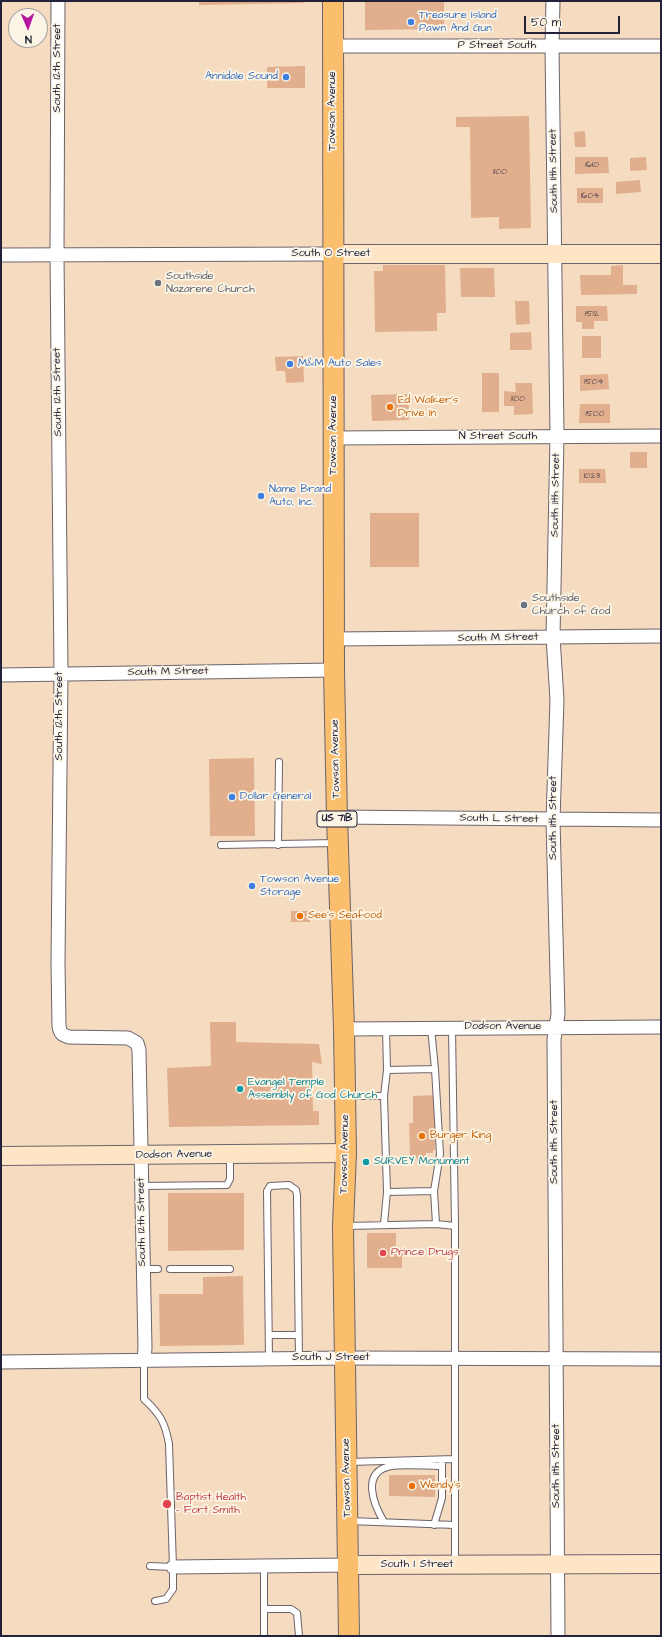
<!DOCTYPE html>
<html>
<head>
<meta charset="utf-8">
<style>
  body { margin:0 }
  #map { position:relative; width:662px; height:1637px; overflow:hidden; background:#f5dcc0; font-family:"Architects Daughter",sans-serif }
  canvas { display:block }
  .frame { position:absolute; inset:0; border:2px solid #22223b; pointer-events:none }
  .north { position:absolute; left:8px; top:8px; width:40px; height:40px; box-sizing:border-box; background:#fcf5e5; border:1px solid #a5a1a1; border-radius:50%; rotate:178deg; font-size:11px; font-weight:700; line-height:16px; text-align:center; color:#22223b }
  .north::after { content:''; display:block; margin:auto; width:14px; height:18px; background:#b5179e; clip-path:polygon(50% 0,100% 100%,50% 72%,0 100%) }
  .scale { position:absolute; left:524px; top:16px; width:96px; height:18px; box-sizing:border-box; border:2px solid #22223b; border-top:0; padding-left:5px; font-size:12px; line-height:14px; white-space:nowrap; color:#22223b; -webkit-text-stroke:3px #fcf5e5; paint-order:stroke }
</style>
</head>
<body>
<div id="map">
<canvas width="662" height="1637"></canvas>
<div class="frame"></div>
<div class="north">N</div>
<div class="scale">50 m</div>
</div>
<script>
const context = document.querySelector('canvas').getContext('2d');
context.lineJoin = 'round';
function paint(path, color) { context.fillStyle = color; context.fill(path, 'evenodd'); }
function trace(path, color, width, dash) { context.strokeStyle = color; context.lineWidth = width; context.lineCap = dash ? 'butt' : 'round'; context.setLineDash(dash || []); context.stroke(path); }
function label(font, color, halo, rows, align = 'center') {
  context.font = font + ' "Architects Daughter",sans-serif'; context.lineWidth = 3.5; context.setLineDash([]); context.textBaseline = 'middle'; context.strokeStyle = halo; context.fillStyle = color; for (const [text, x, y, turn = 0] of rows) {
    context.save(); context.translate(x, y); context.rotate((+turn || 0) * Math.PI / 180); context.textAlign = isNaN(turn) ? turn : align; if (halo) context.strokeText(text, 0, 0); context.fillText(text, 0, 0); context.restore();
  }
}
paint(new Path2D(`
  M199,1h105v2l-105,2z
  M365,1h79v28l-79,1z
  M305,66v22h-38v-21z
  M529,116l2,112 -32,1v-12l-28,1 -1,-91h-14v-10z
  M585,131l1,16h-11l-1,-15z
  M575,157h33l1,16 -34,1z
  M646,157l1,13 -17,1v-13z
  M640,180l1,12 -25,2v-12z
  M577,188h26v15h-26z
  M383,265h62l1,48h-9v18l-62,1 -1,-61h9z
  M623,265v20h14v9l-56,1 -1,-20h31v-9z
  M460,268h34l1,29h-34z
  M515,301h14l1,23 -14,1z
  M576,306h31l1,15h-14v8h-12v-7h-6z
  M531,332l1,18h-22v-17z
  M582,336h19v22h-19z
  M303,356l1,26 -18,1 -1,-12h-9l-1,-14z
  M482,373h17v39h-17z
  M608,374l1,15 -29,2v-16z
  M515,383h17l1,31 -19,1v-9h-10v-15l12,1z
  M408,394l1,26 -37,1 -1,-26z
  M580,404h30v19h-31z
  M630,452h17v16h-17z
  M579,469h26l1,14h-27z
  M370,513h49v54h-49z
  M254,758l1,78h-45l-1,-77z
  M291,911h19v11h-19z
  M210,1022h26v20l83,2 3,20 -10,-2 1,49h6v14l-150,2 -2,-59 44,-2z
  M434,1095l1,55h-2v3h-7v9h-9v-4h-7l-1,-35h4v-27z
  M168,1193h76v57l-76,1z
  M367,1233h29v15h15v8h-9v12h-35z
  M243,1276l1,69 -84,1 -1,-52h44v-17z
  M389,1475h46v22l-46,-1z`), '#e1af8d');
const lane = new Path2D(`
  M221,845l115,-2
  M278,845l1,-83
  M431,1028l4,41 5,85 -6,37 2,33
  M452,1028l3,198v336
  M387,1070l48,-1
  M347,1096h37l3,-26 -1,-42
  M384,1096l3,96
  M142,1186l85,-1 3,-6v-24
  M384,1224l3,-32 47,-1
  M347,1226l89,-2 19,2
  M144,1269h14
  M170,1269h60
  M269,1335h29
  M269,1359l-2,-168 3,-5 19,-1 7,5 1,5 2,163
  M144,1361v38c16,15 21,23 25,45l4,123
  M349,1462l106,-3
  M349,1521l106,4
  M384,1522c-10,-17 -24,-50 7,-56 13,-2 37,0 51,0
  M434,1525l8,-27v-35
  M150,1566l23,1v22l-7,10 -11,2
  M264,1609h27l6,4 2,23
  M264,1636v-70`);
const street = new Path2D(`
  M58,1l-1,254 4,418 -3,289 1,64c1,7 3,9 10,11l59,1 9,5 2,7 6,298 -1,13
  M553,1l-1,45 5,390 -4,201 4,63 -4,120 5,194 -4,25 4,597
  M333,46h328
  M1,255l333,-1
  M334,438l327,-2
  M334,639l327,-3
  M1,675l333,-5
  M337,817l324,3
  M344,1029l317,-2
  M1,1362l344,-4 316,1
  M173,1567l175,-2`);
const secondary = new Path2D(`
  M334,254h327
  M1,1156l345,-3
  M348,1565l313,-1`);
const primary = new Path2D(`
  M333,1l1,669 3,147 7,212 2,124 -3,73 6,410`);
trace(lane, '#6c636a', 8);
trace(street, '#6c636a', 15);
trace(secondary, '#6c636a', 20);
trace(primary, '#6c636a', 22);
trace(lane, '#fff', 6);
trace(street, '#fff', 13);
trace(secondary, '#fde5c5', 18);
trace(primary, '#fabe6d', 20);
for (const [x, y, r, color] of [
  [411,22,4,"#3f7fe0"],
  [286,77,4,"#3f7fe0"],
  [158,283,4,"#6b7280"],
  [290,364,4,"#3f7fe0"],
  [390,407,4,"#e8710a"],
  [261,496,4,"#3f7fe0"],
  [524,605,4,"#6b7280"],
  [232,797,4,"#3f7fe0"],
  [252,886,4,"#3f7fe0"],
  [300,916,4,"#e8710a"],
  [240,1089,4,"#0f9aa8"],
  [422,1136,4,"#e8710a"],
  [366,1162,4,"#0f9aa8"],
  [383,1253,4,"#e0444e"],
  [412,1486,4,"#e8710a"],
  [167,1504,5,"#e0444e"]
]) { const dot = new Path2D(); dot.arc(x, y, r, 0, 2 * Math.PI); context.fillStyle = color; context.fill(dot); trace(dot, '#fcf5e5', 1.5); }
label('9px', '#524550', null, [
  ["1610",592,165],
  ["1100",500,172],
  ["1604",590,196],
  ["1512",592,314],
  ["1504",594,382],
  ["1100",518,399],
  ["1500",595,414],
  ["1023",592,476]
]);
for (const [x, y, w] of [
  [337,819,40]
]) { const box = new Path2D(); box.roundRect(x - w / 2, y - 8, w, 16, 3); context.fillStyle = '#fcf5e5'; context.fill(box); trace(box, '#22223b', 1); }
label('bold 10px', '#22223b', null, [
  ["US 71B",337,819]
]);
label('11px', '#366cbe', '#fcf5e5', [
  ["Treasure Island",419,16],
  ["Pawn And Gun",419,29],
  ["Annidale Sound",278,77,"right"],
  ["M&M Auto Sales",298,364],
  ["Name Brand",269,490],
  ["Auto, Inc.",269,503],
  ["Dollar General",240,797],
  ["Towson Avenue",260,880],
  ["Storage",260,893]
], 'left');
label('11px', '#22223b', '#fcf5e5', [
  ["P Street South",497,46],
  ["South 12th Street",58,68,-90],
  ["Towson Avenue",333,111,-90],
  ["South 11th Street",554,171,-91],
  ["South O Street",331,254],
  ["South 12th Street",58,392,-91],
  ["Towson Avenue",334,435,-90],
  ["N Street South",498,437],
  ["South 11th Street",556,495,-89],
  ["South M Street",498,638,-1],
  ["South M Street",168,672,-1],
  ["South 12th Street",60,716,-90],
  ["Towson Avenue",336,759,-91],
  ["South 11th Street",554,818,-90],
  ["South L Street",499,819,1],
  ["Dodson Avenue",503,1027],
  ["South 11th Street",555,1142,-90],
  ["Towson Avenue",345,1154,-89],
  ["Dodson Avenue",174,1155,-1],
  ["South 12th Street",142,1222,-91],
  ["South J Street",331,1358],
  ["South 11th Street",557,1466,-90],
  ["Towson Avenue",347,1478,-91],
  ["South I Street",417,1565]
]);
label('11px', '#5b616d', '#fcf5e5', [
  ["Southside",166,277],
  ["Nazarene Church",166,290],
  ["Southside",532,599],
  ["Church of God",532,612]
], 'left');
label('11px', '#c56008', '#fcf5e5', [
  ["Ed Walker's",398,401],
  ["Drive In",398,414],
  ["See’s Seafood",308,916],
  ["Burger King",430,1136],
  ["Wendy's",420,1486]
], 'left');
label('11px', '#0d838f', '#fcf5e5', [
  ["Evangel Temple",248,1083],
  ["Assembly of God Church",248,1096],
  ["SURVEY Monument",374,1162]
], 'left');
label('11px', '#be3a42', '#fcf5e5', [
  ["Prince Drugs",391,1253],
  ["Baptist Health",176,1498],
  ["- Fort Smith",176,1511]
], 'left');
</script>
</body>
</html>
